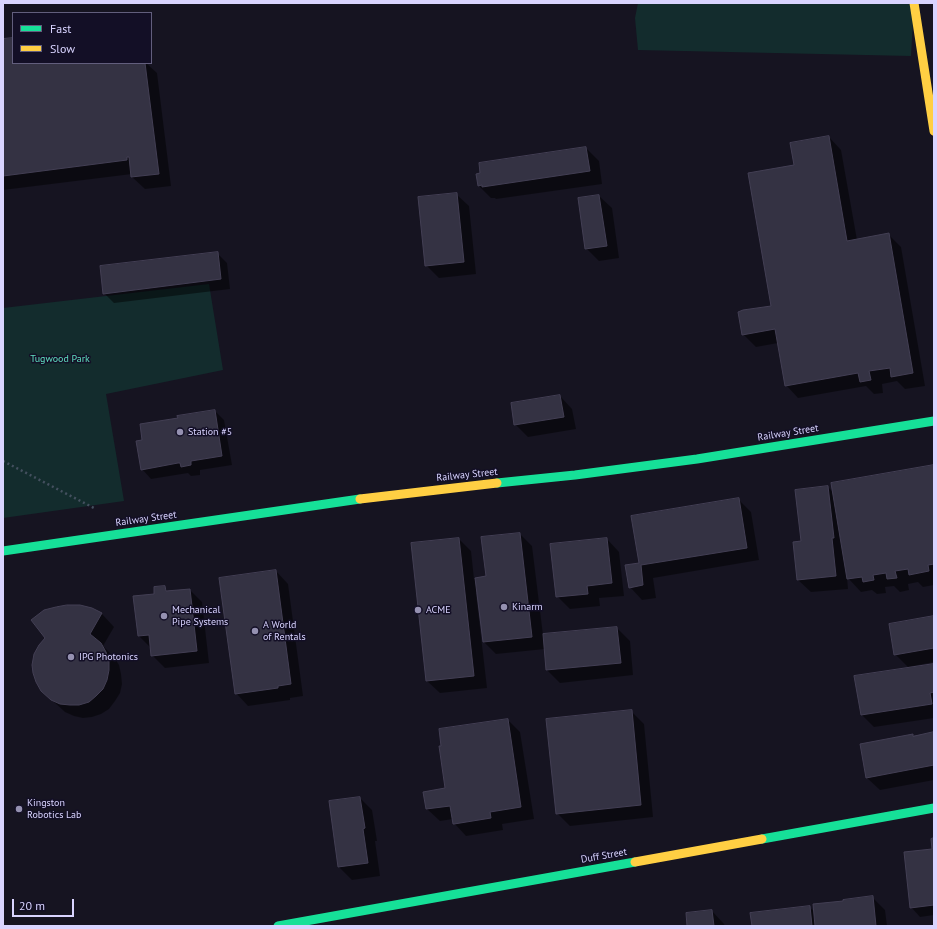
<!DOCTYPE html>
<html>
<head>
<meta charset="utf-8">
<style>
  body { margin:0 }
  #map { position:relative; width:937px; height:929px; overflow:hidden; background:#161421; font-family:"PT Sans",sans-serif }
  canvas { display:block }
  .frame { position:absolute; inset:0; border:4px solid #d9d4ff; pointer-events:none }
  .legend { position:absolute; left:12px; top:12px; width:140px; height:52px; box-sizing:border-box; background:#130f26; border:1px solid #625e7d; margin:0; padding:5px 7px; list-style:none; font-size:12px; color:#d9d4ff }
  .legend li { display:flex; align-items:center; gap:8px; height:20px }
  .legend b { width:20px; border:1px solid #625e7d }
  .scale { position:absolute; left:12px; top:899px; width:62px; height:18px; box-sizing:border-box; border:2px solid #d9d4ff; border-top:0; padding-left:5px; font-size:12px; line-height:14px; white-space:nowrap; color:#d9d4ff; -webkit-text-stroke:3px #130f26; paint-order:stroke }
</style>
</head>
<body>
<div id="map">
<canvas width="937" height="929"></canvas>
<div class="frame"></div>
<ul class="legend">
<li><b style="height:5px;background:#16e098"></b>Fast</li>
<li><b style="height:5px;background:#ffcf43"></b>Slow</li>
</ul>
<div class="scale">20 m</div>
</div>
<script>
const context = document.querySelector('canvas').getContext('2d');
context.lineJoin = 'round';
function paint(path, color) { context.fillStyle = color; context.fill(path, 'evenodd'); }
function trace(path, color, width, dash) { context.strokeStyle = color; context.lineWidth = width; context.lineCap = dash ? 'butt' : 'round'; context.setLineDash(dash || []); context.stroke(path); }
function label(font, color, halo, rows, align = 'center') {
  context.font = font + ' "PT Sans",sans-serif'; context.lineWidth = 3; context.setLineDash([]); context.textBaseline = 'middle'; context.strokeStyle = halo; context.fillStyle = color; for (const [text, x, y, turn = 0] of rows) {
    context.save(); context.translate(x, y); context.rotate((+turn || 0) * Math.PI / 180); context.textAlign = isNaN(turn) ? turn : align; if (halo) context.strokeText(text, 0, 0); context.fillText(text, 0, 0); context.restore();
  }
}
paint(new Path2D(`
  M638,3h276l-3,53 -273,-6 -3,-32z
  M209,284l14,86 -117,24 18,107 -121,17v-210z`), '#132c2d');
paint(new Path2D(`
  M13,39v24h133l11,10 14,113 -26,3 -13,-12v-3l-129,16v-150z
  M829,137l12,13 16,90 31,-6 13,13 24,139 -20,3 -8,-8 -15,3 1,9 -9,1 -8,-8 -68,12 -12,-13 -8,-42 -22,4 -13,-13 29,-28 23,-140z
  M586,148l13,13 3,23 -106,15 -1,-1h-4l-12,-12z
  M456,194l13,12 7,68 -37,4 -13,-13z
  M599,196l13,12 7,50 -20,3 -13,-13z
  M217,253l10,10 3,26 -116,14 -10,-10z
  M560,396l12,13 4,20 -48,8 -13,-13z
  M215,411l9,9 8,45 -32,5v5l-9,1 -3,-3 -37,6 -9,-10 1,-28z
  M934,466v119l-11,2 -5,-5 -10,2 1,6 -9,2 -6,-6 -9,1 1,6 -9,1 -5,-4 -11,2 -14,-15 1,12 -37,3 -13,-12 4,-38 26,-55 6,6z
  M739,500l12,12 8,48 -106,18 3,20 -14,2 -12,-13 10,-23z
  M520,534l12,12 11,89 74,-7 13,13 3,34 -73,8 -13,-13 -2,-21 -49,5 -12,-12 -6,-49h-2l11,95 -47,5 -13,-12 32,-142 12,12 3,28 13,-2z
  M607,539l12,13 5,44 -25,2 1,8 -30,3 -13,-13z
  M276,571l12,13 15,112 -13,2v2l-42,6 -12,-13z
  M164,587l5,5 21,-2 12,12 7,61 -44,5 -13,-13v-6l-13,-13 16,-41z
  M91,609l11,5 12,13 -11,19 11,11 5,8 2,9 1,10 -2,9 -5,8 -6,8 -8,5 -9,3 -9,1 -9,-2 -9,-4 -24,-22z
  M934,617v45l-26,5 -13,-13z
  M934,665v53l-60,9 -12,-12z
  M631,711l13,13 9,93 -83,9 -13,-13z
  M508,720l12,12 14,87 -32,5 1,6 -37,6 -12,-13 -1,-4 -13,2 -13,-12 20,-20z
  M934,733v47l-54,10 -13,-12 47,-41z
  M360,798l12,12 5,31h-2l5,35 -28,4 -13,-13z
  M934,839v76l-14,2 -9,-10 22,-57z
  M872,897l13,13 2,16h-134l56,-19 6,5 29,-10z
  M712,911l12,13 1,2h-37z`), '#0007');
const building = new Path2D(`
  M13,38v25h132l14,111 -28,3 -2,-20h-2v3l-124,16v-137z
  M829,136l18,105 42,-8 24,140 -22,4 -1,-9 -21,3 2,9 -11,2 -2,-9 -73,13 -10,-57 -33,6 -4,-23 5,-2 28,-4 -23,-133 46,-8 -4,-22z
  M586,147l4,24 -108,16v-2l-4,1 -2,-12 4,-1 -1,-10z
  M457,193l7,69 -39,4 -7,-69z
  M599,195l8,51 -22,3 -7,-51z
  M218,252l3,27 -118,15 -3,-28z
  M560,395l4,22 -50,8 -3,-22z
  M215,410l7,46 -31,5v4l-10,2 -1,-4h-2l-37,7 -5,-29 6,-1 -2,-16 38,-6 -1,-2z
  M934,465v99l-6,1 1,6 -20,4 -1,-6 -13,2 2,7 -10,1 -1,-6 -13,2 1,5 -11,2 -1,-5 -15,2 -16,-96z
  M828,486l6,52h-2l4,38 -39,4 -4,-38 8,-1 -6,-51z
  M739,498l8,50 -106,17 2,20 -14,3 -4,-23 14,-2 -8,-47z
  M520,533l12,104 -49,5 -8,-64 11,-2 -5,-39z
  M459,538l15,138 -48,5 -15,-138z
  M607,538l5,45 -25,3 1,8 -32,3 -6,-53z
  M276,570l15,114 -13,2v2l-43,6 -16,-116z
  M165,586l1,5 24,-2 7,62 -46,5 -2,-21 -11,1 -5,-40 21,-2v-7z
  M67,605h13l12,3 10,5 -12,21 11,9 5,9 3,9v9l-2,10 -4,9 -7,7 -7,6 -10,3h-9l-10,-1 -9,-4 -10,-9 -5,-9 -3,-9 -1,-8 2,-11 5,-9 6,-7 -14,-18 13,-10 12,-3z
  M934,616v32l-40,7 -5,-31z
  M617,627l4,36 -75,7 -3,-36z
  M934,664v28l-4,1 2,11 -71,11 -7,-39z
  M632,710l9,95 -85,9 -10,-95z
  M508,719l13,88 -31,5 1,6 -37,6h-1l-3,-18 -24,3 -3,-17 22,-4 -6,-42h2l-2,-17z
  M934,732v33l-68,13 -6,-34 53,-10v2z
  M360,797l5,31 -2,1 5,34 -30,4 -9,-66z
  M934,838v67l-24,3 -6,-56 28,-3 -1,-10z
  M873,896l3,30h-61l-2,-22 30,-3v-1z
  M810,906l2,20h-60l-2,-13z
  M712,910l2,16h-27l-1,-13z`);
paint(building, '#343243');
trace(building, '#433f54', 1);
trace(new Path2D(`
  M3,461l91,47`), '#44505f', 2.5, [2, 3]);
trace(new Path2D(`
  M497,483l78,-8 122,-16 237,-38
  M3,551l357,-52
  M762,839l172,-31
  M278,926l357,-64`), '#16e098', 9);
trace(new Path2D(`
  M914,3l20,128
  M360,499l137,-16
  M635,862l127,-23`), '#ffcf43', 9);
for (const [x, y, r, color] of [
  [180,432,4,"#9591b1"],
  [504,607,4,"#9591b1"],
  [418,610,4,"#9591b1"],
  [164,616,4,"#9591b1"],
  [255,631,4,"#9591b1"],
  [71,657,4,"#9591b1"],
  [19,809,4,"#9591b1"]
]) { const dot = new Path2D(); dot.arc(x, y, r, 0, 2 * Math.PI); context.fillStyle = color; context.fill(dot); trace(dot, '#130f26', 1.5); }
label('10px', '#5fe0c0', '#130f26', [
  ["Tugwood Park",60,359]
]);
label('10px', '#d9d4ff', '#130f26', [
  ["Station #5",188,432],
  ["Kinarm",512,607],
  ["Mechanical",172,610],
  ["Pipe Systems",172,622],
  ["ACME",426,610],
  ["A World",263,625],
  ["of Rentals",263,637],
  ["IPG Photonics",79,657],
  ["Kingston",27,803],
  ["Robotics Lab",27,815]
], 'left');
label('10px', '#d9d4ff', '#130f26', [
  ["Railway Street",788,433,-9],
  ["Railway Street",467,475,-6],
  ["Railway Street",146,519,-8],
  ["Duff Street",604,856,-10]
]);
</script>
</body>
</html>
